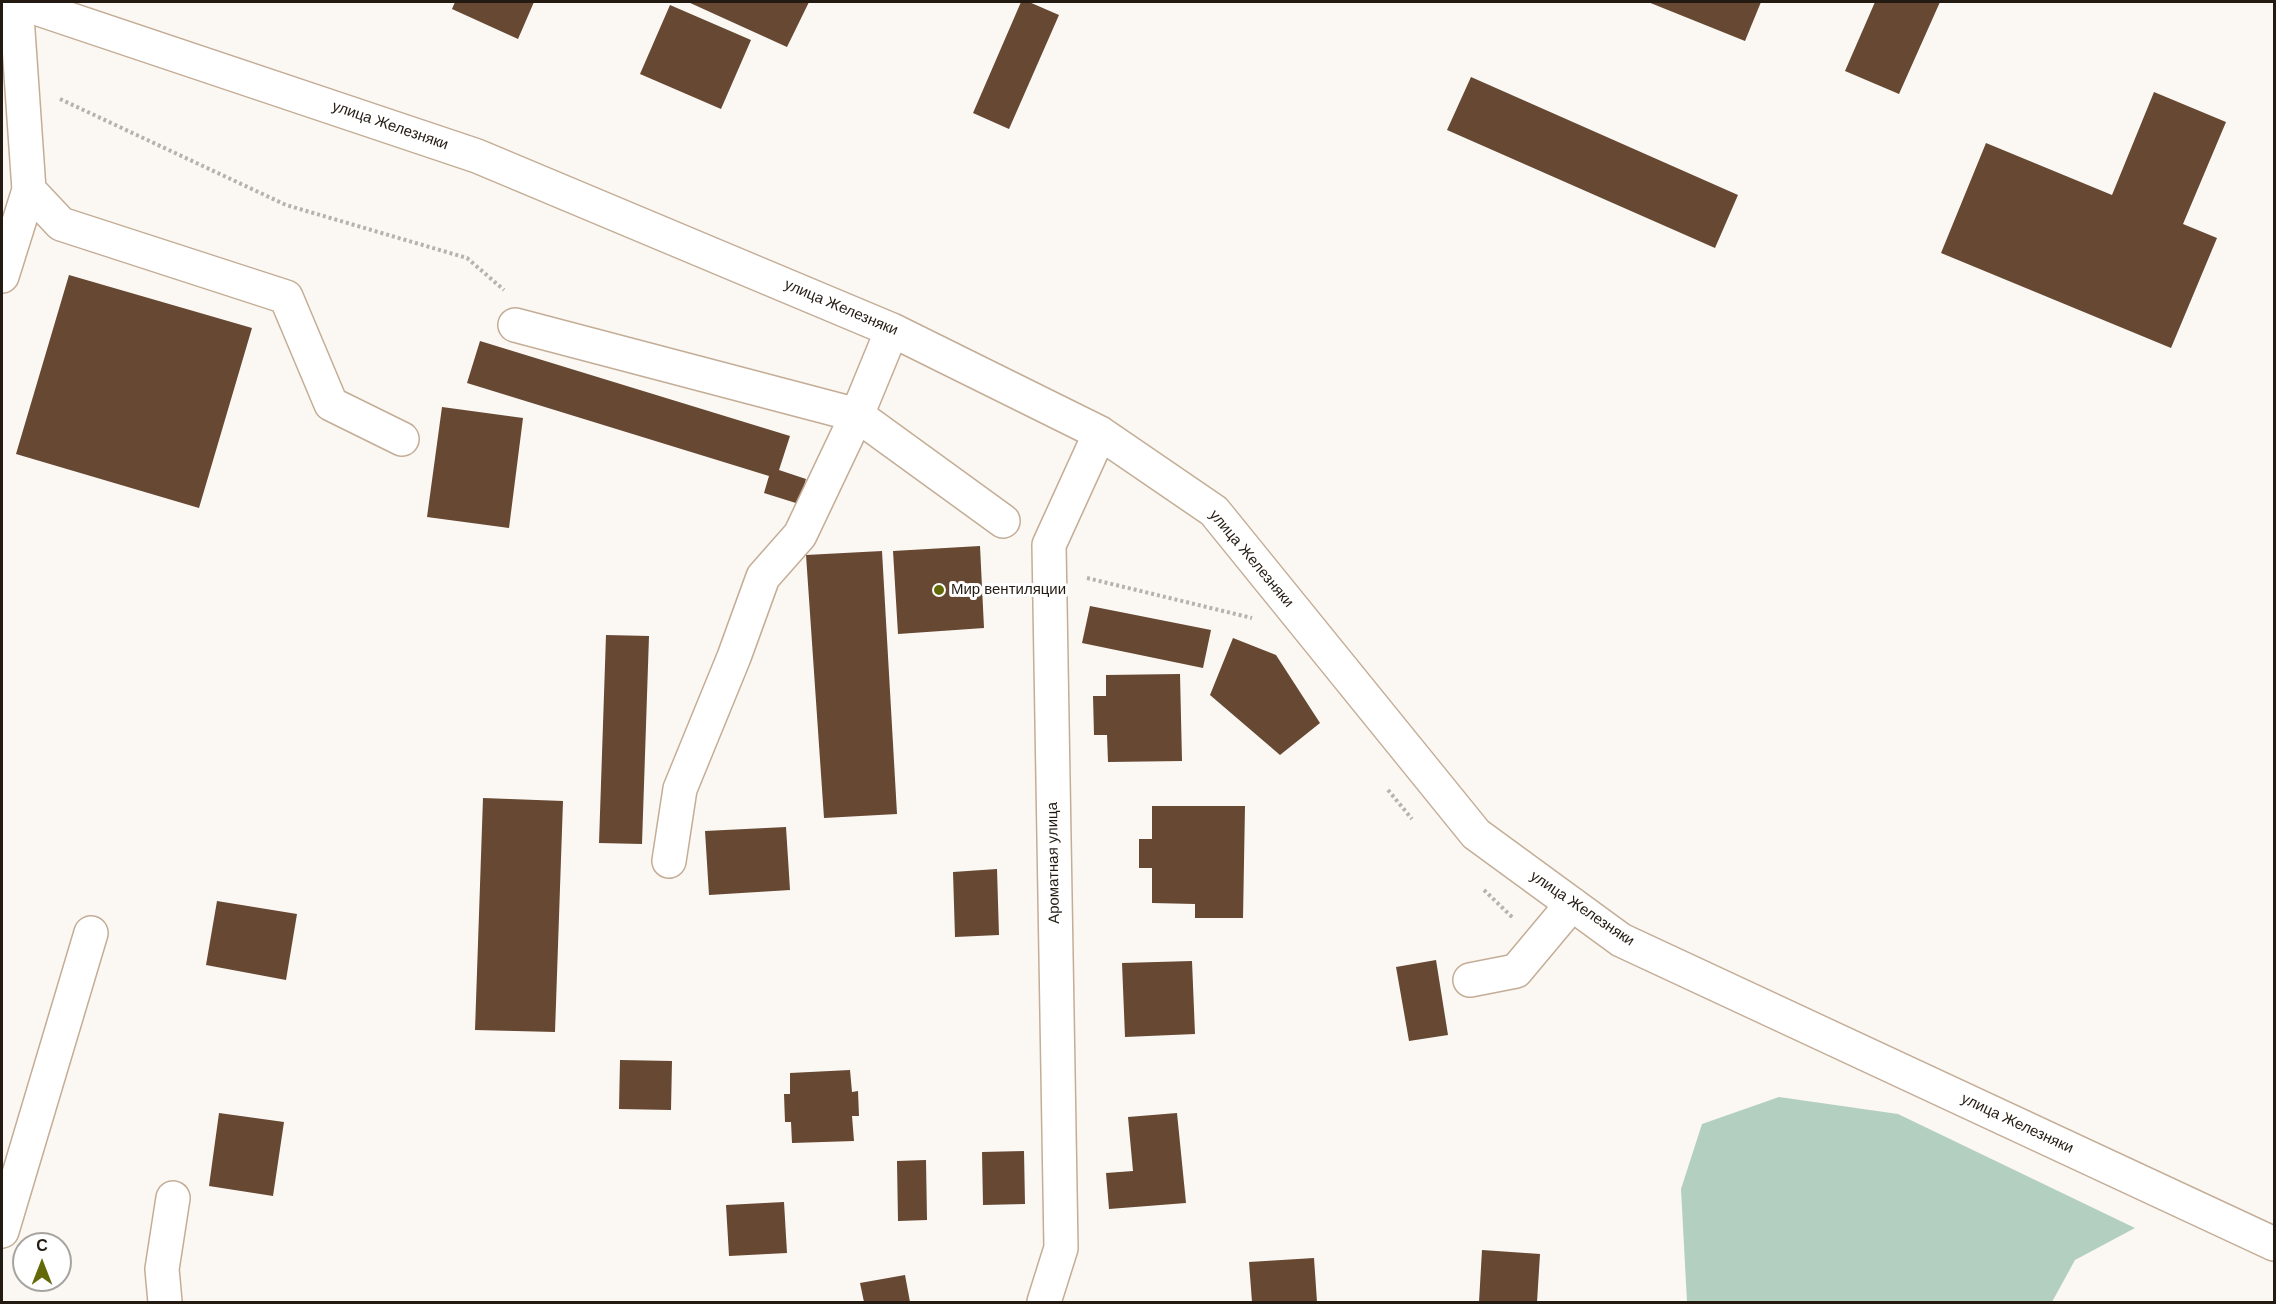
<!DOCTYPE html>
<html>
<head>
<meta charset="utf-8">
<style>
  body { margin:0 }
  #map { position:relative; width:2276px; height:1304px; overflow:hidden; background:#fbf7f2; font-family:"DM Sans",sans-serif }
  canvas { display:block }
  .frame { position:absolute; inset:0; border:3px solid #231b12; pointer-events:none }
  .north { position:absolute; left:12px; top:1232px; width:60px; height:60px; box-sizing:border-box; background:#fff; border:2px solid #a7a4a0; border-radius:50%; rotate:0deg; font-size:16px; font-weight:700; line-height:24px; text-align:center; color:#231b12 }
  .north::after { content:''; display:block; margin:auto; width:21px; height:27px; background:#636909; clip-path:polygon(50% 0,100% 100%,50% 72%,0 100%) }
</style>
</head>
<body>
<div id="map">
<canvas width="2276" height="1304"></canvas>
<div class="frame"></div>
<div class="north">С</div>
</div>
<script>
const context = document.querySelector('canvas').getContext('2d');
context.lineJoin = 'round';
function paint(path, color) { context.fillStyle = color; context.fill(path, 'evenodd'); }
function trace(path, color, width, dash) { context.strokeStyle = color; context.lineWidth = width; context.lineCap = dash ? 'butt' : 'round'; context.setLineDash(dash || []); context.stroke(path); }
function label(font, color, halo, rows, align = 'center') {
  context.font = font + ' "DM Sans",sans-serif'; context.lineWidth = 6; context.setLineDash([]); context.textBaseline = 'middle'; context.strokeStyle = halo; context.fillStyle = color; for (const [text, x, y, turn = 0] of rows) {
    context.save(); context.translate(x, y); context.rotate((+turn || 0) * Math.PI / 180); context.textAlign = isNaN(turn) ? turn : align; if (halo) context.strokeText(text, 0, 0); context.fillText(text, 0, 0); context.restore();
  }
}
paint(new Path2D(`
  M1779,1097l119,17 237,114 -60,32 -23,42h-365l-6,-113 21,-65z`), '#b3cfc0');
paint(new Path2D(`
  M455,2h79l-16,37 -66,-30z
  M688,2h121l-22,45z
  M1021,2h8l30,13 -50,114 -36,-16z
  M1648,2h113l-16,39z
  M1875,2h65l-41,92 -54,-23z
  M670,5l81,35 -30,69 -81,-35z
  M1471,77l267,118 -23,53 -268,-118z
  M2154,92l72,30 -43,102 34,14 -46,110 -230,-95 45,-110 126,52z
  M69,275l183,53 -53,180 -183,-54z
  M480,341l310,95 -11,34 27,9 -7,25 -35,-11 5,-17 -302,-93z
  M442,407l81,11 -14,110 -82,-11z
  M980,546l4,82 -86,6 -5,-83z
  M882,551l15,263 -73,4 -18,-263z
  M1090,606l121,24 -8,38 -121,-25z
  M606,635l43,1 -7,208 -43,-1z
  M1233,638l43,17 44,68 -40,32 -70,-60z
  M1180,674l2,87 -74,1 -1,-27h-13l-1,-39h13v-21z
  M483,798l80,3 -8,231 -80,-2z
  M1152,806h93l-2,112h-48v-14l-43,-1v-35h-13v-29h13z
  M786,827l4,63 -81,5 -4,-64z
  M997,869l2,66 -44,2 -2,-65z
  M217,901l80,13 -11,66 -80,-15z
  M1436,960l12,75 -39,6 -13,-74z
  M1192,961l3,73 -70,3 -3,-74z
  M620,1060l52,1 -1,49 -52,-1z
  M850,1070l2,22 6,-1 1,25h-7l2,25 -62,2 -1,-21h-6l-1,-28h6v-21z
  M219,1113l65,9 -11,74 -64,-10z
  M1177,1113l9,90 -77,6 -3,-36 27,-2 -5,-54z
  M1024,1151l1,53 -42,1 -1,-53z
  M926,1160l1,60 -29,1 -1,-60z
  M784,1202l3,51 -58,3 -3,-51z
  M1482,1250l58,4 -3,48h-58z
  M1314,1258l3,44h-65l-3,-40z
  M905,1275l5,27h-46l-4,-19z`), '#664833');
const minor = new Path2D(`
  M18,2l459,154 415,174 208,103 114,78 262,323 145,106 653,304
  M29,190l32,34 225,73 45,107 71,35
  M2,276l27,-86 -13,-188
  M515,325l342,90 146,106
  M669,861l11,-72 54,-132 29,-80 37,-42 57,-120 35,-85
  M1470,980l46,-9 56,-67
  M2,1231l89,-298
  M165,1302l-3,-33 11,-71
  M1044,1302l17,-54 -12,-703 51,-112`);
trace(minor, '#c4ad96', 36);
trace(new Path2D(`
  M60,99l226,106 181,53 37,32
  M1087,578l165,40
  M1388,790l24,29
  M1484,890l29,28`), '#b8b2ac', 4, [3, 3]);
trace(minor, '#fff', 33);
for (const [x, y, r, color] of [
  [939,590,6,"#636909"]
]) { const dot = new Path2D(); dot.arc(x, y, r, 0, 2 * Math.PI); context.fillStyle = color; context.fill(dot); trace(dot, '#fff', 2); }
label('15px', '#231b12', '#fff', [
  ["улица Железняки",390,126,19],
  ["улица Железняки",841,308,23],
  ["улица Железняки",1251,559,50],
  ["Ароматная улица",1054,863,-91],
  ["улица Железняки",1582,909,34],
  ["улица Железняки",2017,1124,25]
]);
label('15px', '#231b12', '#fff', [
  ["Мир вентиляции",951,590]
], 'left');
</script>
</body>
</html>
